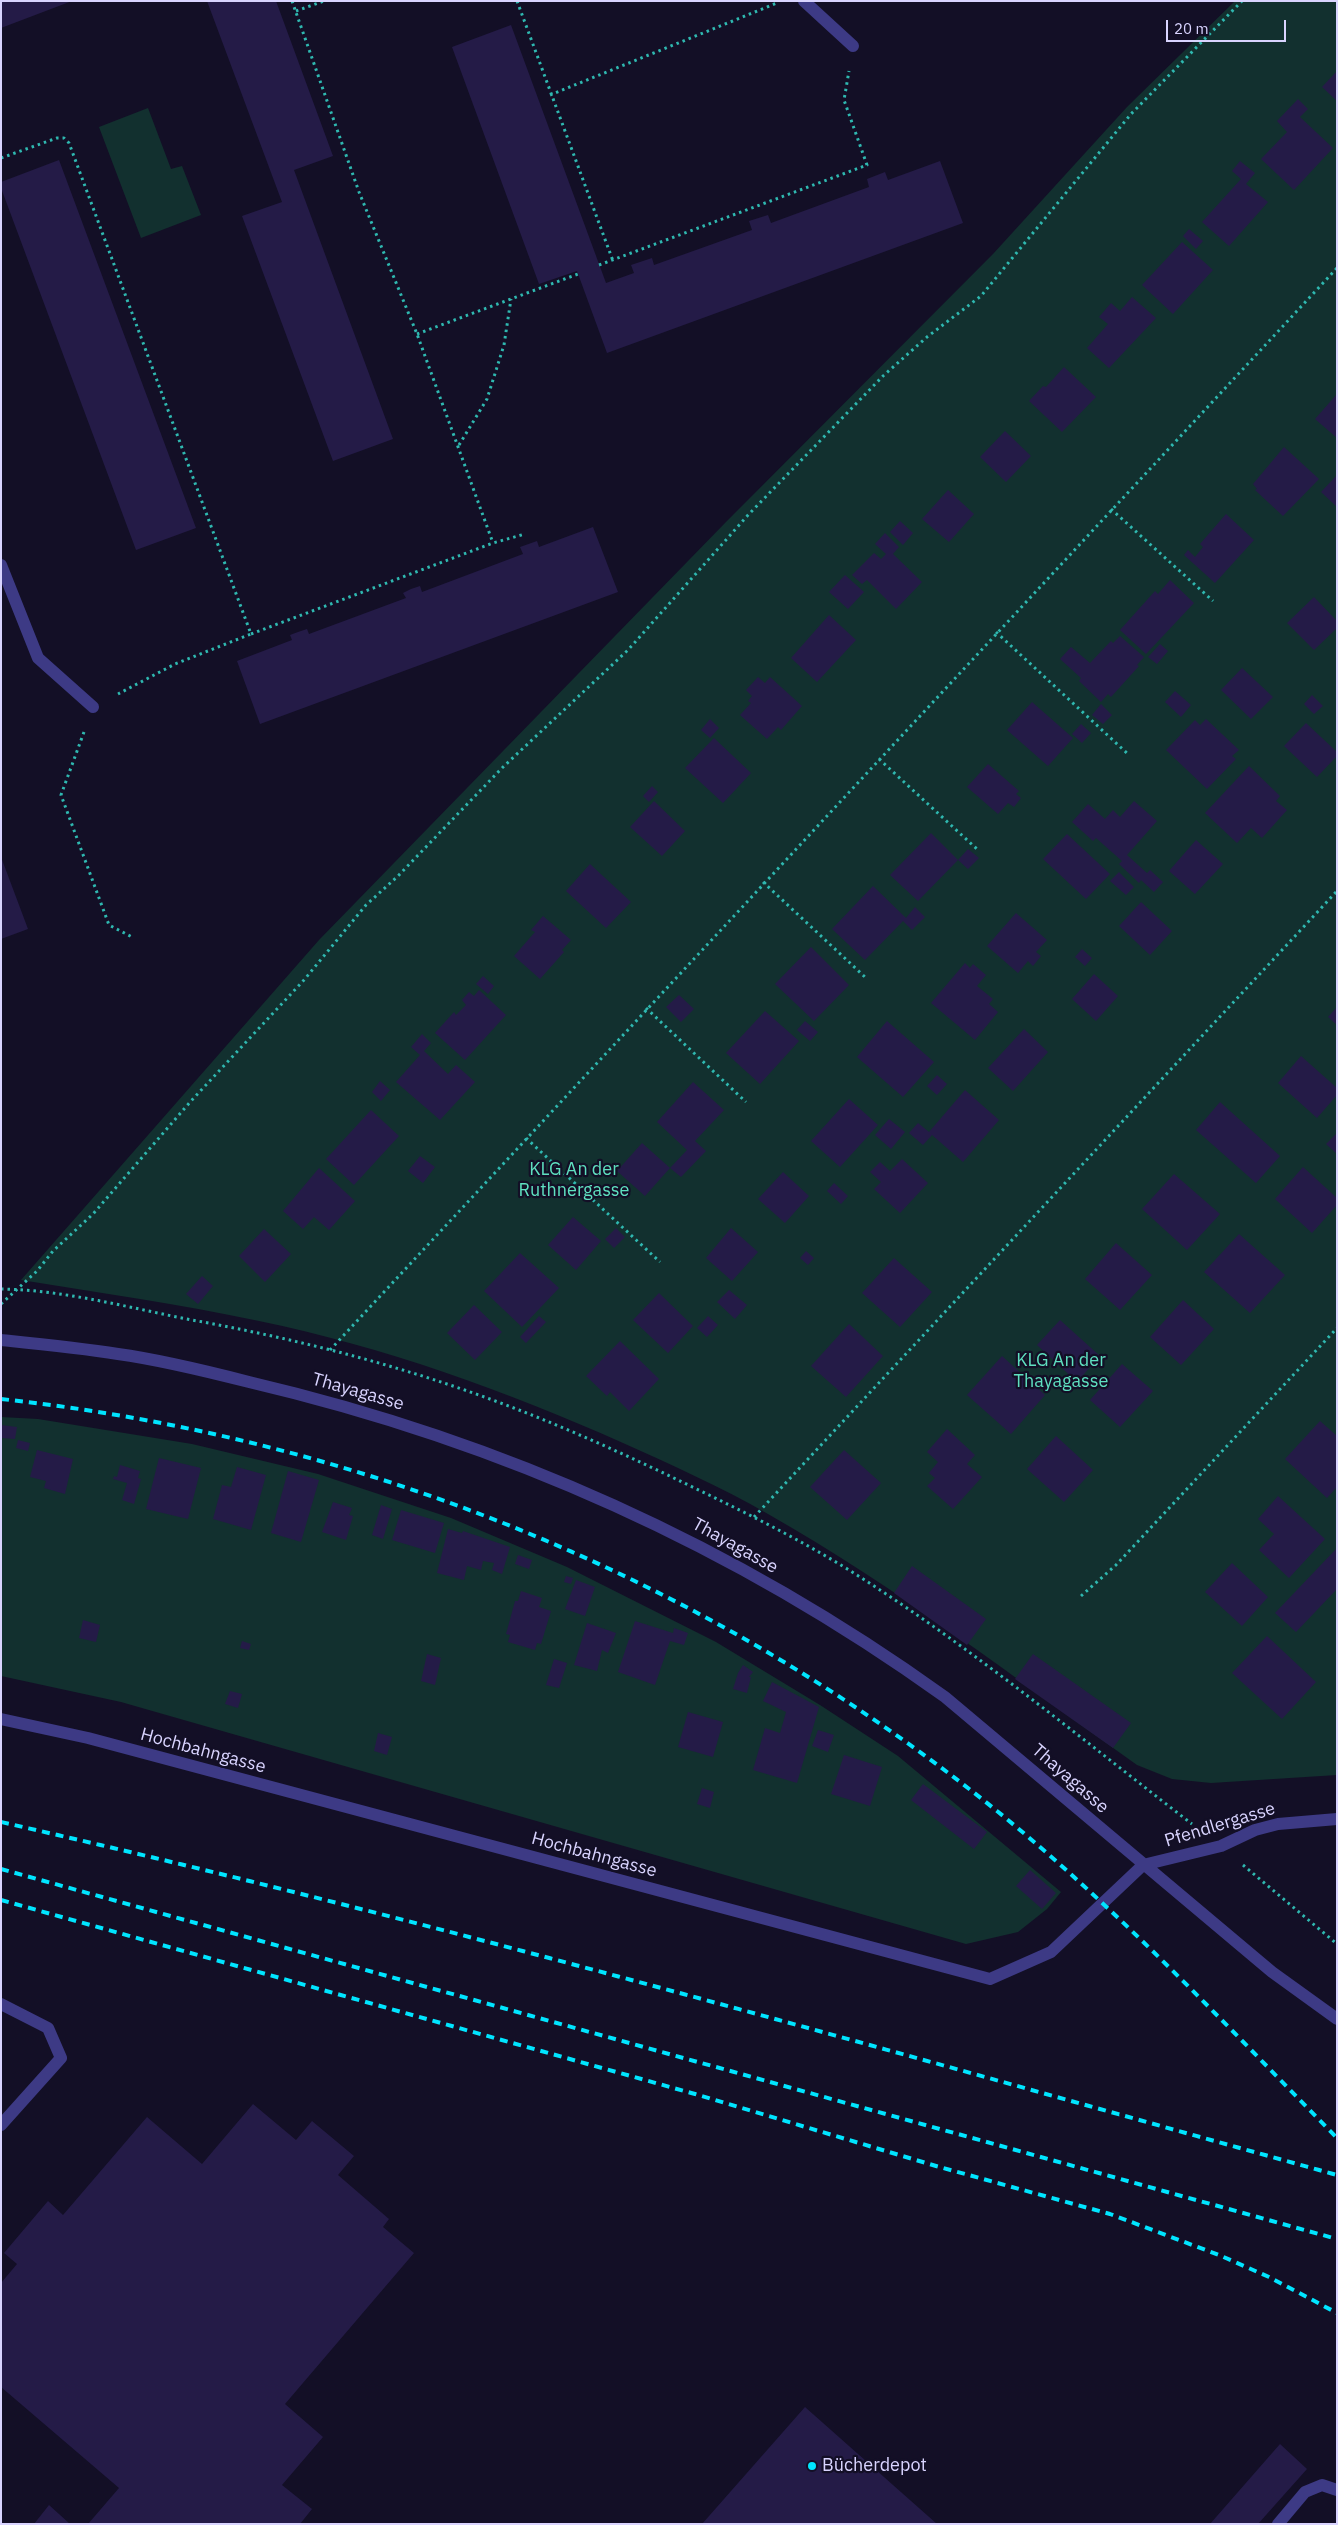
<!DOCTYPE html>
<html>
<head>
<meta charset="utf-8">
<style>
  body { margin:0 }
  #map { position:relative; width:1338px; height:2525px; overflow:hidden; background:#130f26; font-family:"IBM Plex Sans",sans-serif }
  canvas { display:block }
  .frame { position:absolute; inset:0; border:2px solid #d9d4ff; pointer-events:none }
  .scale { position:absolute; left:1166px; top:20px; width:120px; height:22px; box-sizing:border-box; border:2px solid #d9d4ff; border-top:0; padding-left:6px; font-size:15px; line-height:18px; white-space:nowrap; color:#d9d4ff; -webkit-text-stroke:4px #130f26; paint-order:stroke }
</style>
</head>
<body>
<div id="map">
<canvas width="1338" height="2525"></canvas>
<div class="frame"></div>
<div class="scale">20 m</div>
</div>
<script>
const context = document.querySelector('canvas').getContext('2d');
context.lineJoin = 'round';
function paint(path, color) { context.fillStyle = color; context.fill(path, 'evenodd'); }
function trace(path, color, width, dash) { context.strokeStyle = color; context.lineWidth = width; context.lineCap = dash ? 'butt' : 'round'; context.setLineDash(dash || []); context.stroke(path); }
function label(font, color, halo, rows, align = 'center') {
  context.font = font + ' "IBM Plex Sans",sans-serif'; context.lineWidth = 4.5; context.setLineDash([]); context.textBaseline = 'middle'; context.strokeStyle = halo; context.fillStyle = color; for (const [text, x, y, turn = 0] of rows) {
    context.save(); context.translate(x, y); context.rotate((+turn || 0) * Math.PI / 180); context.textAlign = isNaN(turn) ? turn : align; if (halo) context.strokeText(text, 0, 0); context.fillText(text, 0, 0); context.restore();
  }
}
paint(new Path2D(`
  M1235,1h102v1774l-126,8 -39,-4 -35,-14c-121,-86 -240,-178 -369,-251 -47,-27 -96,-49 -145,-71 -116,-52 -239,-96 -364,-122 -79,-17 -159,-28 -238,-41l298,-340 406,-417 268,-269 134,-147z
  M148,108l23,61 11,-3 19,49 -60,23 -42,-111z
  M1,1417l37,2 154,25 126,30 133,44 116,49 149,75 104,63 78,51 163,136 -14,17 -29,23 -52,12 -845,-242 -120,-26z`), '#12302f');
paint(new Path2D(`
  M1,1h71l-71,27z
  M207,1h69l57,155 -39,14 99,269 -60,22 -91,-245 40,-14z
  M511,25l95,258 28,-10 -3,-8 21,-7 2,7 98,-35 -3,-9 19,-6 3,8 98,-36 -2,-8 18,-7 3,8 52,-19 23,62 -356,130 -30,-82 -38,13 -87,-237z
  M1337,71v30l-15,-14z
  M1298,99l10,10 -8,8 33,31 -39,42 -33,-31 26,-27 -10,-11z
  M59,160l137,368 -60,22 -135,-362v-6z
  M1240,161l15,12 -9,11 22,18 -39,44 -27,-24 39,-43 -9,-8z
  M1189,229l14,12 -7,8 -13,-13z
  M1182,242l31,28 -40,44 -31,-29z
  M1132,297l24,21 -47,50 -22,-20 21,-24 -9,-7 12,-14 9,8z
  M1064,367l32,30 -34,35 -33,-31 14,-15 3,1z
  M1337,394v44l-22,-19z
  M1005,431l26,25 -25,26 -26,-25z
  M1284,447l35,32 -36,37 -28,-26 2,-1 -4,-5z
  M1337,475v32l-16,-15z
  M948,490l26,24 -25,28 -27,-23z
  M1226,514l28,26 -39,43 -31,-28 4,-5 7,7 8,-10 -3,-3z
  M900,521l13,12 -10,12 -13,-13z
  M593,527l25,65 -358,132 -23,-63 55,-21 -2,-5 8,-3 9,-3 2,5 97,-36 -3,-5 8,-4 9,-3 2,6 101,-38 -3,-7 17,-6 2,6z
  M885,533l14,14 -6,7 29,28 -26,27 -29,-29 -5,4 -10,-9 22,-22 7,6 5,-5 -11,-10z
  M845,575l19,17 -16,17 -19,-17z
  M1170,580l24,23 -48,51 -26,-24 35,-39 3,3z
  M1314,597l23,24v7l-23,22 -27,-27z
  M829,615l27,25 -39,42 -26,-24z
  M1120,636l24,21 -7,8 2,1 -28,31 -3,-3 -7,8 -22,-21 2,-3 -21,-19 11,-12 19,16 21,-22 2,2z
  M1160,644l8,7 -11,13 -9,-7z
  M1242,668l31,29 -22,22 -30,-29z
  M758,677l7,6 5,-6 32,29 -21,24 -3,-3 -11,12 -27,-24 11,-12 -3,-2 4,-5 -6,-6z
  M1175,691l16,14 -10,12 -16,-15z
  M1312,695l11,11 -9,8 -10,-10z
  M1032,702l41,36 -25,28 -41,-36z
  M1101,704l11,11 -9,9 -11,-9z
  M710,719l9,9 -9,10 -9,-8z
  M1206,719l33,31 -7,6 4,3 -29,30 -41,-39 29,-30 5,5z
  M1306,723l31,29v4l-20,21 -33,-31z
  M1081,724l10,9 -9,10 -10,-9z
  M714,738l37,35 -28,30 -38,-35z
  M988,764l31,27 -3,3 5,4 -7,9 -6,-4 -10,11 -31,-27z
  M1249,766l31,30 -4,5 11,9 -25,28 -11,-10 -14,15 -32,-30z
  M652,786l6,6 -9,10 -6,-6z
  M654,801l31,30 -23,25 -32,-29z
  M1134,801l23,20 -30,34 20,18 3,-3 13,12 -9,10 -13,-12 -2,3 -20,-19 3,-3 -26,-23 -3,3 -21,-19 16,-18 17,15 8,-9 7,7z
  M931,833l27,27 10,-11 11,9 -11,11 -10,-9 -40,41 -28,-26z
  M1067,834l43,40 -24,25 -43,-40z
  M1196,840l27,24 -28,30 -26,-23z
  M1,857l27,72 -27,10z
  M590,864l41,38 -25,26 -40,-37z
  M1119,872l15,15 -8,8 -16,-14z
  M873,886l33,32 9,-11 10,10 -13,13 -9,-9 -38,39 -33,-31z
  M1141,902l31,29 -22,24 -31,-29z
  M1016,913l31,27 -11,12 5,4 -8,10 -5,-5 -10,12 -31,-27z
  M543,916l28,24 -9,10 2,2 -24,27 -26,-23 21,-24 -4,-2z
  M811,947l38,38 -35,36 -39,-37z
  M1082,949l10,9 -7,8 -10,-9z
  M965,963l5,5 3,-4 13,11 -9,11 16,13 -4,5 9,8 -23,28 -44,-37z
  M1094,974l24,22 -22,25 -24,-22z
  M483,976l11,10 -6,8 -12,-10z
  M479,990l27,25 -41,45 -30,-27 19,-21 2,3 10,-10 -4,-5 7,-8 5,4z
  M679,995l15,14 -13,13 -15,-15z
  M1337,1007v18l-9,-8z
  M765,1011l34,30 -39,43 -34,-31z
  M805,1021l13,11 -8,9 -13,-11z
  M887,1021l47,41 -31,35 -46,-40z
  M1024,1029l24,23 -35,39 -25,-23z
  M422,1034l9,9 -7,8 24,23 8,-9 19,17 -35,38 -44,-38 24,-27 -9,-8z
  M1301,1056l36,32v7l-20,23 -39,-35z
  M937,1075l10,9 -10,11 -10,-9z
  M380,1081l10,9 -9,11 -9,-9z
  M693,1082l31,28 -29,31 11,10 -25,26 -11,-9 17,-18 -30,-28z
  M965,1090l34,30 -36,42 -31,-27 -9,10 -14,-12 9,-10 11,9z
  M849,1099l29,26 -38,42 -29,-26z
  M1220,1102l60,54 -24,27 -60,-53z
  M371,1110l28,26 -45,49 -28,-26z
  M889,1119l16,13 -14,17 -16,-14z
  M1337,1133v21l-11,-10z
  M642,1143l28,25 -25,28 -28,-25z
  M420,1156l15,11 -12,16 -15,-12z
  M902,1159l26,24 -28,30 -26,-24 7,-7 -11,-10 10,-10 10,9z
  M1303,1167l34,31v7l-25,28 -37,-34z
  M319,1168l36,33 -26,29 -15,-13 -11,12 -20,-18z
  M783,1172l26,24 -24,27 -27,-24z
  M1174,1174l46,40 -33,36 -45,-41z
  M834,1183l14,13 -7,8 -14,-13z
  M573,1217l28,24 -25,29 -28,-25z
  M616,1228l9,9 -11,11 -9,-9z
  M731,1228l27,24 -26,29 -26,-23z
  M264,1229l27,25 -26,28 -26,-26z
  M1239,1234l46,41 -35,38 -46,-41z
  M1116,1243l36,32 -32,35 -35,-31z
  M806,1251l8,7 -6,7 -8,-7z
  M520,1253l39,35 -37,39 -38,-36z
  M894,1258l38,34 -32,35 -38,-34z
  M202,1276l11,10 -15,18 -12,-10z
  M729,1290l18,15 -12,14 -18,-17z
  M659,1293l34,33 -25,27 -35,-33z
  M1183,1300l31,29 -33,36 -31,-28z
  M474,1305l28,27 -27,28 -28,-27z
  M539,1316l7,6 -20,21 -6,-6z
  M708,1316l10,9 -11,12 -10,-9z
  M1060,1320l40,36 -23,26 -40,-37z
  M849,1324l34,32 -37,41 -35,-31z
  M620,1341l39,38 -30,32 -19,-19 -3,4 -21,-20z
  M1002,1356l43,39 -34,39 -44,-39z
  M1122,1364l31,27 -33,36 -30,-27z
  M1320,1421l17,15v51l-10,11 -42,-39z
  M1,1425l16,2 -2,12 -14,-1z
  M947,1429l28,26 -8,9 15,13 -29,32 -26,-23 8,-8 -6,-5 9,-11 -11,-10z
  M1056,1436l37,34 -29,32 -37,-33z
  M18,1440l12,3 -2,8 -12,-3z
  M37,1450l36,9 -8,35 -21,-6 2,-7 -16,-4z
  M844,1450l37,33 -34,37 -37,-33z
  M159,1458l42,10 -13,51 -42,-10z
  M120,1465l20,6 -2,7 3,1 -7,25 -12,-4 5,-17 -14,-4 1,-3 3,1z
  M237,1467l29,8 -15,55 -38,-11 9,-34 9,2z
  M288,1471l31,9 -18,62 -30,-9z
  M1278,1496l47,43 -36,39 -30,-28 15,-16 -16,-15z
  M333,1502l19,6 -3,7 4,1 -7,24 -24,-8z
  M381,1505l11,4 -9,30 -11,-4z
  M401,1510l43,13 -9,30 -43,-13z
  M448,1529l14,4 1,-2 47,16 -8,27 -10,-4 2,-7 -11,-2 -2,9 -14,-4 -3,14 -27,-7z
  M1337,1548v41l-41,43 -21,-19z
  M518,1555l14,5 -3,9 -14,-5z
  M1232,1563l36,34 -26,29 -37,-34z
  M912,1566l74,53 -19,26 -73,-52z
  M566,1576l7,2 -2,6 -7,-2z
  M576,1580l19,7 -10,29 -20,-7z
  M521,1591l21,7 -3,9 12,4 -10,33 -4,-1 -2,7 -27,-8 2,-7 -4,-1 9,-33h3z
  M83,1620l17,5 -4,17 -17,-4z
  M635,1621l38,12 1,-5 14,5 -4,12 -14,-4 -15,44 -37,-13z
  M587,1623l29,10 -8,20 -6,-3 -5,21 -23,-6z
  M1267,1636l49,46 -34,37 -50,-46z
  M242,1641l9,3 -2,6 -9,-2z
  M427,1654l14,4 -6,27 -14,-4z
  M1033,1654l98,69 -18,25 -98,-69z
  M554,1659l13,4 -8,25 -13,-3z
  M743,1665l10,7 -4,5h2l-4,16 -14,-4 5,-16z
  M772,1682l47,25 -22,76 -44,-13 12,-42 15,5 6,-21 -23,-11z
  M230,1691l12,3 -4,14 -13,-4z
  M688,1712l35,10 -10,35 -35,-10z
  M818,1730l16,5 -6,17 -16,-6z
  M378,1733l14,4 -5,18 -13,-4z
  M844,1755l38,12 -12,39 -39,-12z
  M923,1784l64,48 -13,17 -63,-49z
  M702,1788l12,4 -4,16 -13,-4z
  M1030,1870l26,23 -14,16 -26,-23z
  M253,2104l43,36 16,-19 42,35 -16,19 51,44 -6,8 31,26 -129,151 38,33 -41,48 30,24 -12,15h-212l31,-36 -118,-101v-104l16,-19 -13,-11 44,-52 15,14 84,-98 55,47z
  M805,2407l132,117h-235z
  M1280,2444l27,25 -49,55h-48z
  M49,2505l21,19h-36z`), '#241b47');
trace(new Path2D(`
  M292,1l67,191 58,142 76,209
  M517,1l96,260
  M296,11l28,-10
  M550,95l227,-92
  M1,158l56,-20h7l5,5 182,491 -76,30 -57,30
  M599,265l268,-100 -23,-65 5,-29
  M417,334l161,-60
  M459,445l28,-46 17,-54 7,-46
  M1111,509l102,92
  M996,632l133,123
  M251,634l242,-91 32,-9
  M84,732l-23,63 48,130 25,13
  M879,759l99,91
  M763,882l102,95
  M646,1008l100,94
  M526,1138l134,124
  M1,1289c64,1 129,19 191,31 111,20 222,49 327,90 54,21 107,45 159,70 58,28 116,56 171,90 121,76 230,167 343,254
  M1,1304l36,-33 16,-20 40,-37 98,-113 113,-121 62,-75 32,-29 104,-108 126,-118 121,-136 134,-138 44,-39 54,-41 150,-182 111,-113
  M330,1350l1007,-1082
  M754,1517l583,-626
  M1081,1596l35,-31 221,-237
  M1243,1865l94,79`), '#2fb8b0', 3, [2.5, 4]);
trace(new Path2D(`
  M1278,2524l27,-32 17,-7 15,5`), '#3d3a85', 12);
trace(new Path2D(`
  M804,1l49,45
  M1,565l37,93 55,49
  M1,1340c39,4 79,8 117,14 44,6 88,17 131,28 252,59 486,164 696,315l327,275 65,47
  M1,1719l87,19 902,241 61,-27 92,-87
  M1143,1865l78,-19 34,-16 23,-6 59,-5
  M1,2004l47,24 13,30 -60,67`), '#3d3a85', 12);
trace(new Path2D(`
  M1,1399c364,39 711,182 996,412 122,99 230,215 340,327
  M1,1822c449,102 892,230 1336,353
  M1,1869l1336,370
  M1,1900l694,194 241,72 174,48 109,41 50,22 68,36`), '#00e5ff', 4, [8, 6]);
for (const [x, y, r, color] of [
  [812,2466,5,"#00e5ff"]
]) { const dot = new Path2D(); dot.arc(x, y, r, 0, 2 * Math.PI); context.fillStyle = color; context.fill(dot); trace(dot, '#130f26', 2); }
label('18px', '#5fe0c0', '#130f26', [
  ["KLG An der",574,1170],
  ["Ruthnergasse",574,1191],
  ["KLG An der",1061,1361],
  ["Thayagasse",1061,1382]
]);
label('18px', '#d9d4ff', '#130f26', [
  ["Thayagasse",358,1392,16],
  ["Thayagasse",735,1546,29],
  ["Hochbahngasse",203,1751,15],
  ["Thayagasse",1070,1779,41],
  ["Pfendlergasse",1220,1825,-17],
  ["Hochbahngasse",594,1855,15]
]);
label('18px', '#d9d4ff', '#130f26', [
  ["Bücherdepot",822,2466]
], 'left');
</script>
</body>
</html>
